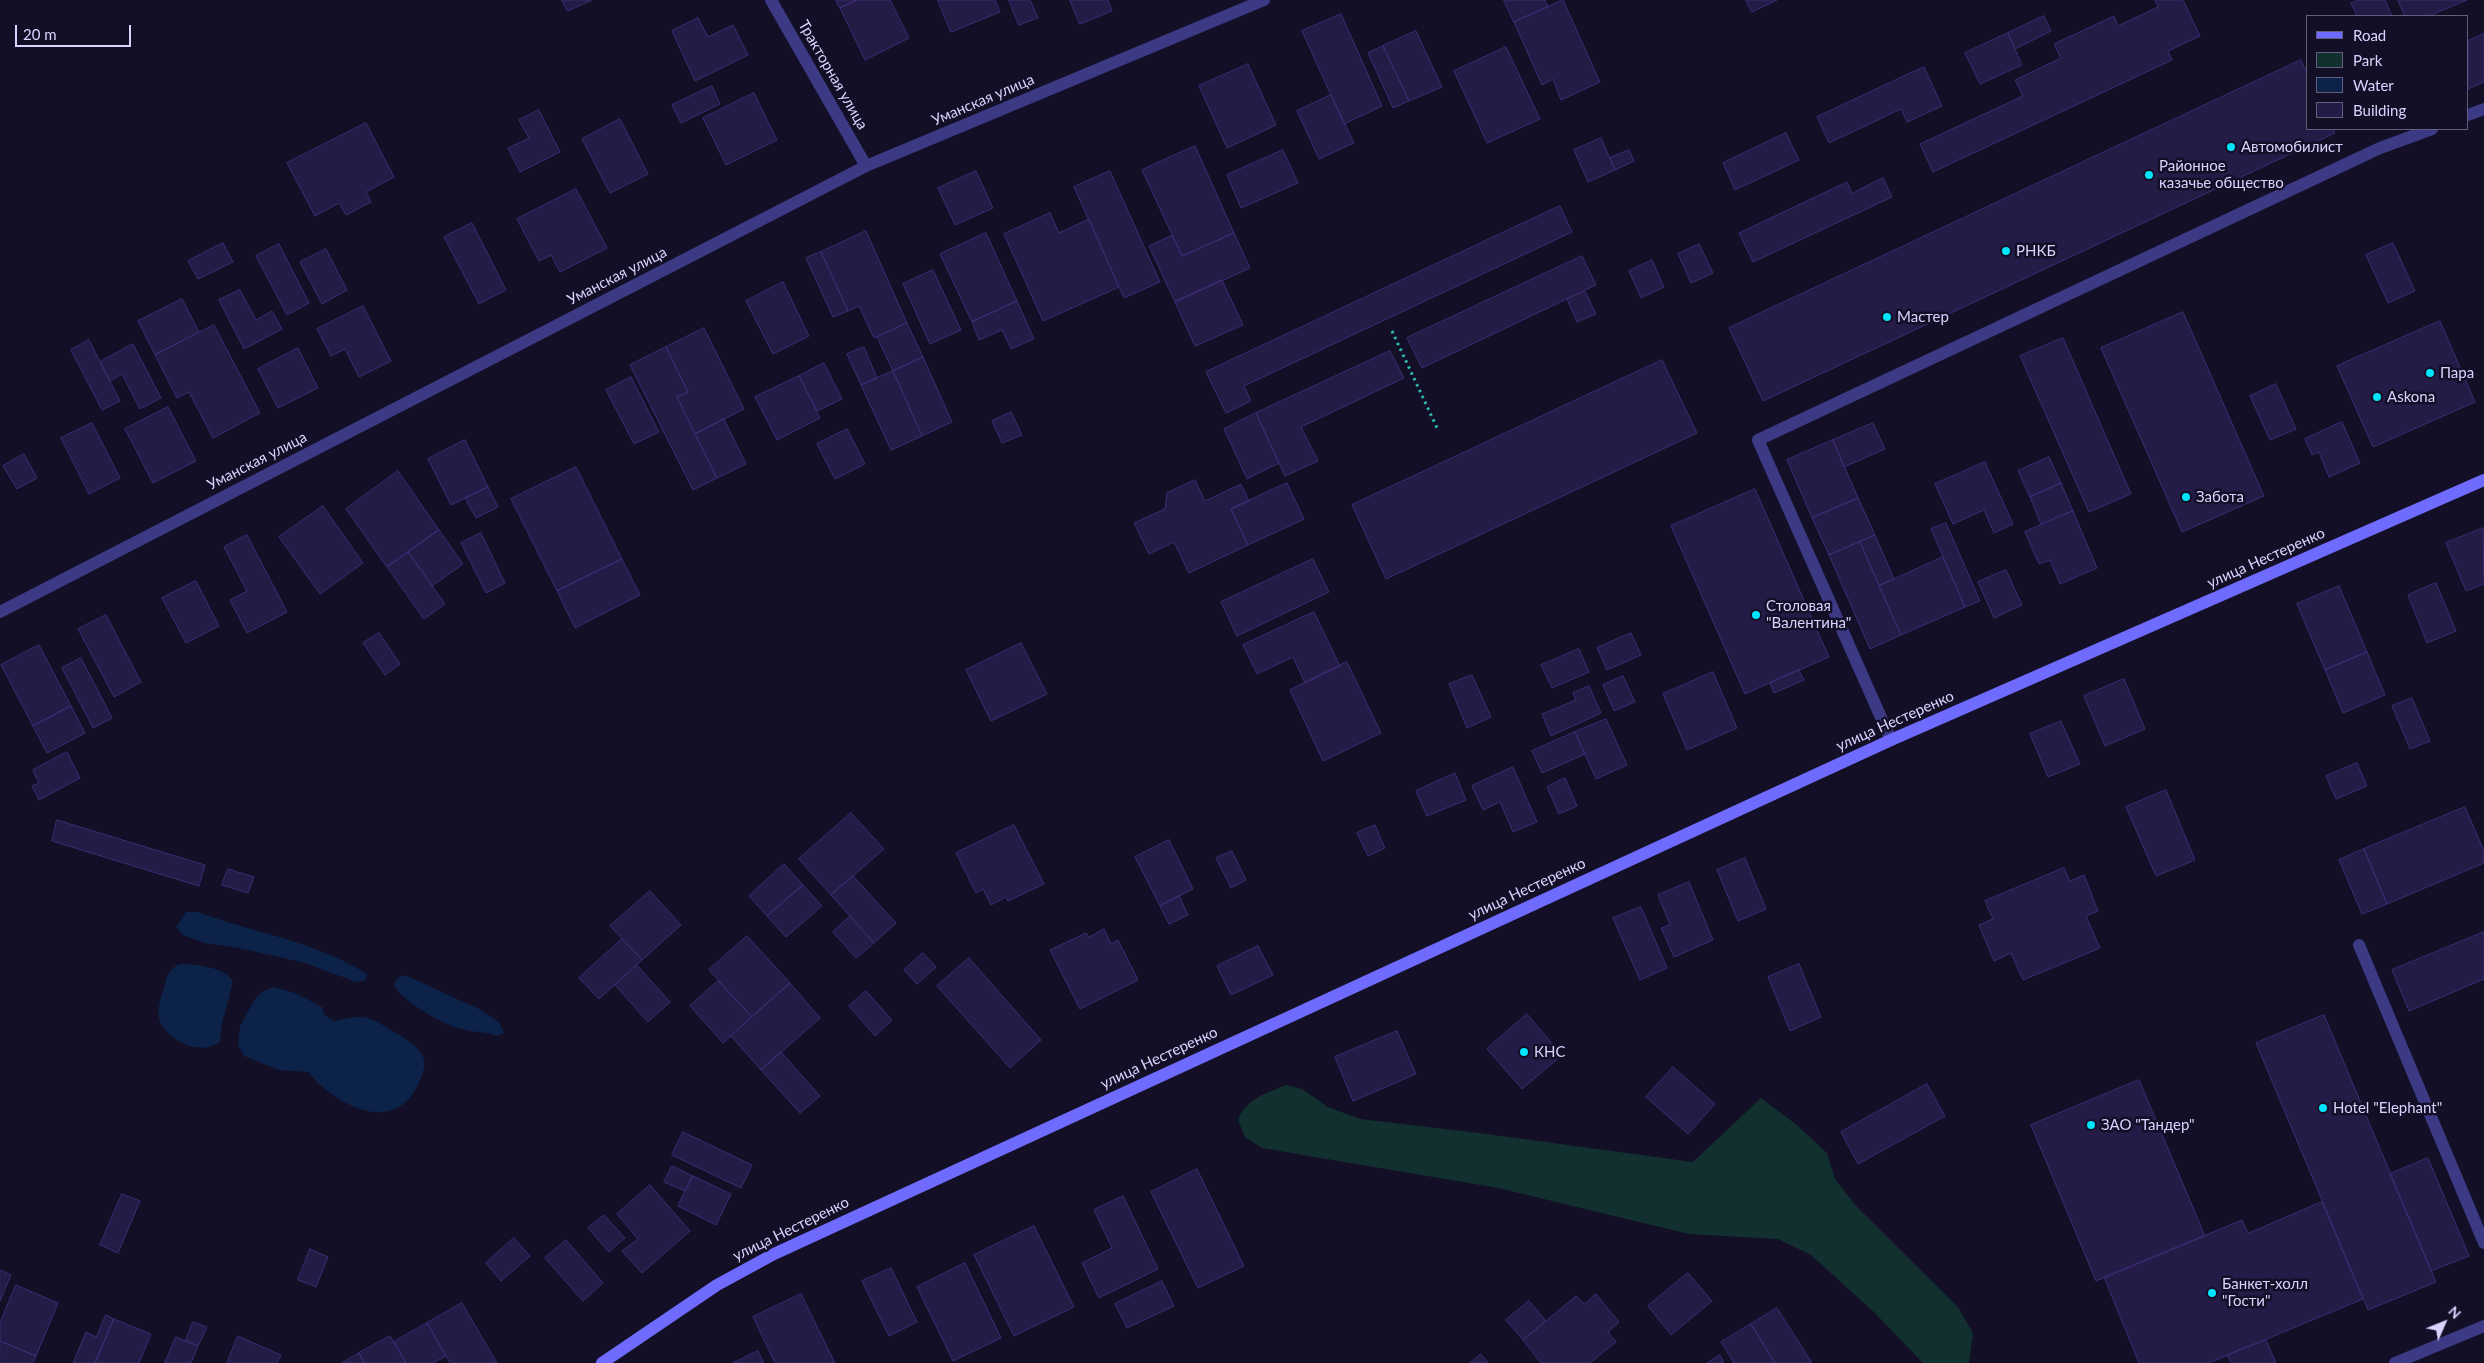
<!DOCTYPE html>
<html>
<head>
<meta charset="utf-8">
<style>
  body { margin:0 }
  #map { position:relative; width:2484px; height:1363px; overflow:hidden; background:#130f26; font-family:Lato,sans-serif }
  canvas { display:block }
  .legend { position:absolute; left:2306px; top:15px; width:162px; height:115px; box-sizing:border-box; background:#130f26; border:1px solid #625e7d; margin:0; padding:6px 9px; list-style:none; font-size:15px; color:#d9d4ff }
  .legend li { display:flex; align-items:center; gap:10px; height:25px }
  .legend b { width:25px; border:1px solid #625e7d }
  .north { position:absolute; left:2419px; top:1298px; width:50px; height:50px; -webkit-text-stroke:4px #130f26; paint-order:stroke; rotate:46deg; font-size:14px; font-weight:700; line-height:20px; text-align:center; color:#d9d4ff }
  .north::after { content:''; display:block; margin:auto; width:18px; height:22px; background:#d9d4ff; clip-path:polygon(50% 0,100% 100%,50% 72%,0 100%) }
  .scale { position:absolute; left:15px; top:25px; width:116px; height:22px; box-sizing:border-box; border:2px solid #d9d4ff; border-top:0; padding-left:6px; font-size:15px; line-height:18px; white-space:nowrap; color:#d9d4ff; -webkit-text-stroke:4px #130f26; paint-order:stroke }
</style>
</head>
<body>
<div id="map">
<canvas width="2484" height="1363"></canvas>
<ul class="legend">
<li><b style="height:6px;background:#6f6bff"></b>Road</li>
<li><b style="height:14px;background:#12302f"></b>Park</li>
<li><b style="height:14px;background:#0c2248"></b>Water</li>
<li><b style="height:14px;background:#241b47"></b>Building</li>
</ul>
<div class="north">N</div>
<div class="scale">20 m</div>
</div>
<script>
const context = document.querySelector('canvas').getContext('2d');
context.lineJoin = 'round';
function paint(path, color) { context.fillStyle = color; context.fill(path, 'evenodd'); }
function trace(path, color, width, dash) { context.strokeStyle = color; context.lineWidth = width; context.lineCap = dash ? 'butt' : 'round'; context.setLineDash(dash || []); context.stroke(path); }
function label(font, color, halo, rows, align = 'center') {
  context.font = font + ' Lato,sans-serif'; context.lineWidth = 5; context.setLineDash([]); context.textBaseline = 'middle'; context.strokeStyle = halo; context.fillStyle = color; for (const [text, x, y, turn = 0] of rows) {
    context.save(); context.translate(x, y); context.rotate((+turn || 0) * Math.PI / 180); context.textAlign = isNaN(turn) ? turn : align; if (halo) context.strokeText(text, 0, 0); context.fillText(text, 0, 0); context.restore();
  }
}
paint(new Path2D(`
  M1286,1085l16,4 26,18 32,12 119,14 214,29 68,-64 37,28 29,27 8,26 21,27 102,101 15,26 -4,30h-46l-48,-50 -64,-58 -33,-16 -89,-5 -191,-46 -236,-40 -17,-11 -7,-17c9,-22 27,-26 48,-35z`), '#12302f');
paint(new Path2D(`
  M186,912h12c56,21 117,29 169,62l-2,7 -9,1 -51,-19 -66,-15 -34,-5 -22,-8 -7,-8z
  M180,964c16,0 44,3 53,17l-12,47 -1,13c-17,17 -56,-1 -61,-23 -2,-10 2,-21 5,-30 3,-12 5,-20 16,-24z
  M405,975l74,34 20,13 5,11 -7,3c-12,-5 -19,-3 -31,-6 -20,-3 -61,-27 -72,-44l3,-8z
  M274,987l21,6 27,14 2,8 10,6c31,-7 33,-6 60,11 9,5 25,14 29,25 4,8 -1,18 -4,25 -23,56 -84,23 -111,-10l-29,-2 -35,-14 -6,-11 2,-19 15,-27 8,-8z`), '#0c2248');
const building = new Path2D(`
  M562,0h30l-24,11z
  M836,0h21l-17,8z
  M857,0h33l19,38 -44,22 -25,-52z
  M938,0h57l5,12 -49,20z
  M1009,0h21l8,18 -19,7z
  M1070,0h38l4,11 -32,13z
  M1504,0h41l3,7 -34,15z
  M1563,0l37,82 -39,18 -8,-21 -11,6 -28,-63z
  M1746,0h31l-25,12z
  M2155,0h28l17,36 -32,15 4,9 -239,112 -13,-28 103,-48 -8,-16 46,-22 -7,-14 60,-28 4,10 40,-19z
  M2359,0h26l7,16h-35l-6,-13z
  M2398,0h69l-38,16h-24z
  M1341,14l41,92 -38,18 -42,-93z
  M2044,16l7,15 -36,18 -7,-16z
  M698,18l10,19 25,-12 15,30 -53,26 -23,-50z
  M1416,31l26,56 -33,14 -26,-55z
  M2008,33l14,32 -42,19 -15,-31z
  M2484,34v48l-16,7v-48z
  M1383,46l26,55 -16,7 -25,-55z
  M1506,47l34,72 -53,24 -33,-72z
  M2301,60l7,15v54h25l2,4 -572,268 -34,-73z
  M1248,64l28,61 -49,23 -28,-62z
  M1924,67l18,39 -35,16 -6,-13 -72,34 -12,-26z
  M712,86l8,18 -39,19 -9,-18z
  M754,93l23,47 -51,25 -23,-47z
  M1331,95l23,48 -35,16 -22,-48z
  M539,110l21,42 -40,20 -12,-24 21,-10 -10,-18z
  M620,119l28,55 -38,19 -28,-54z
  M366,123l28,54 -28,15 5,10 -25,13 -7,-12 -24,13 -28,-53z
  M1786,133l13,27 -64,30 -12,-27z
  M1601,138l14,32 -27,12 -14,-32z
  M1195,146l39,87 -52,23 -40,-86z
  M1283,150l15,33 -57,25 -14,-33z
  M1629,150l5,11 -19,9 -5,-12z
  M976,171l17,37 -38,17 -17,-37z
  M1110,171l50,111 -36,16 -50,-111z
  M1883,178l9,19 -139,65 -14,-29 108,-51 5,11z
  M576,189l31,59 -47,24 -9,-17 -12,6 -22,-42z
  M1560,206l12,26 -328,154 7,15 -25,12 -20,-41z
  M1050,213l9,20 30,-14 30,68 -76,34 -39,-87z
  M472,223l34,67 -27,14 -35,-67z
  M866,231l41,92 -33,15 -15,-32 -11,5 -27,-59z
  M986,233l31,68 -45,21 -32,-68z
  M1234,233l16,35 -75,34 -26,-56 23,-11 10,21z
  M223,243l10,19 -35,17 -10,-18z
  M2393,243l22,48 -27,12 -22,-48z
  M279,244l30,59 -22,12 -31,-59z
  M1699,244l14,29 -22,10 -13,-29z
  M326,249l21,41 -25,14 -22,-42z
  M821,252l27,59 -15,6 -27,-59z
  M1582,256l14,29 -174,83 -15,-30z
  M1652,260l12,27 -23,11 -12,-27z
  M933,270l28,60 -31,14 -27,-60z
  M1222,280l21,45 -48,21 -20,-44z
  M783,282l26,54 -36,18 -27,-53z
  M240,290l16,30 16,-9 10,18 -38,20 -25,-49z
  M1585,291l11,23 -19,8 -10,-23z
  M182,299l17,33 -44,23 -17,-34z
  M1017,301l17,38 -23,10 -9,-19 -23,10 -7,-18z
  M363,306l28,55 -32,16 -14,-28 -14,7 -14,-27z
  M2183,312l81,184 -82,36 -81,-184z
  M2440,321l35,81 -102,45 -36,-81z
  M907,323l16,34 -30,14 -16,-34z
  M214,325l46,88 -47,25 -24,-46 -12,6 -22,-43z
  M704,328l40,81 -49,25 -18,-37 11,-5 -22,-45z
  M2063,338l68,156 -42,18 -69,-156z
  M89,340l31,61 -18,9 -31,-60z
  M133,344l28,54 -21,11 -18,-35 -12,7 -10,-19z
  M666,347l22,45 -11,5 40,81 -24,12 -63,-125z
  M864,347l13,31 -16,7 -14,-31z
  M298,348l20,40 -40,20 -20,-39z
  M1390,351l14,27 -103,49 17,34 -33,15 -29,-63z
  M923,357l29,65 -30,14 -29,-65z
  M1662,360l35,73 -311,146 -34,-74z
  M824,363l18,36 -25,12 -18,-35z
  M893,371l29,65 -31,14 -30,-65z
  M799,376l21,42 -43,22 -22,-43z
  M631,377l28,55 -25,12 -28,-54z
  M2276,384l20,45 -26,11 -20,-44z
  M168,407l28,54 -43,22 -28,-54z
  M1011,412l11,23 -20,8 -10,-22z
  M1256,413l23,50 -32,16 -23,-50z
  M724,419l22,45 -29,14 -22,-44z
  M2342,422l18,41 -31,14 -10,-25 -7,3 -7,-16z
  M92,423l28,55 -31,16 -28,-56z
  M1873,423l12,26 -41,18 -11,-27z
  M847,429l18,35 -30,15 -18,-35z
  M465,440l23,47 -37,18 -23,-46z
  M1833,440l25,58 -46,20 -25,-58z
  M24,454l13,24 -20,11 -14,-23z
  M2049,457l12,26 -31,14 -12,-26z
  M1985,462l28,62 -19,9 -10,-23 -31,14 -18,-40z
  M576,467l46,92 -65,32 -46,-92z
  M398,471l41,59 -52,37 -41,-58z
  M1195,480l10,21 36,-17 8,17 -18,8 17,36 -59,28 -15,-31 -25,12 -15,-31 31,-14 2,-16z
  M1287,483l17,36 -56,26 -17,-36z
  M2061,483l12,28 -32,13 -11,-27z
  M488,487l10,20 -22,11 -11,-20z
  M1755,489l74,168 -84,37 -74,-168z
  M1858,498l17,37 -46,20 -17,-37z
  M323,506l40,57 -43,31 -41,-57z
  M2073,511l24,57 -37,16 -10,-24 -11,4 -14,-32z
  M1946,523l34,78 -15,6 -34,-78z
  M2483,528l1,56 -18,7 -20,-48z
  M439,530l24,34 -31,22 -24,-34z
  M481,533l24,50 -19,10 -25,-50z
  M247,535l40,77 -40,21 -17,-33 17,-9 -23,-44z
  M1875,535l19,44 -15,7 -19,-44z
  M1860,542l41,93 -31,14 -41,-94z
  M408,552l37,52 -21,15 -37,-52z
  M1943,557l22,50 -64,28 -22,-49z
  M622,559l18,36 -65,33 -18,-37z
  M1313,559l16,33 -92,44 -16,-34z
  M2006,570l16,35 -28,13 -16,-36z
  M196,581l23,45 -33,17 -24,-45z
  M2436,583l20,48 -29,12 -19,-48z
  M2339,586l28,66 -42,18 -28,-66z
  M1314,612l26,54 -35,17 -12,-26 -36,17 -14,-29z
  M106,615l35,67 -27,15 -36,-68z
  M379,633l21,31 -15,11 -22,-32z
  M1631,633l10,22 -34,15 -10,-22z
  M1021,643l26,51 -56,27 -25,-51z
  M39,645l32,61 -38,20 -32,-61z
  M1579,649l10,23 -37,16 -11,-23z
  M2367,652l18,43 -42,18 -18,-43z
  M81,658l31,60 -19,10 -31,-60z
  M1347,662l34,71 -58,28 -33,-71z
  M1799,670l5,10 -30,13 -4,-10z
  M1713,672l24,56 -50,22 -24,-56z
  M1472,675l19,42 -24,11 -18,-44z
  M1623,676l12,26 -21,9 -11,-26z
  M2124,679l21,50 -40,17 -21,-50z
  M1589,686l12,27 -50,23 -9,-22 34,-14 -3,-7z
  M2412,698l18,43 -20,8 -18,-43z
  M71,706l14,27 -38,20 -14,-27z
  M1606,719l21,46 -31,14 -21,-47z
  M2061,721l19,43 -32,13 -18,-43z
  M1575,732l10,22 -43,19 -10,-22z
  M67,752l13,26 -41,22 -7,-14 7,-3 -6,-13z
  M2357,763l10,23 -31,13 -10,-23z
  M1513,767l24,55 -24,10 -13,-30 -17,8 -11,-24z
  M1455,773l11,27 -39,16 -11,-25z
  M1565,778l12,28 -18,8 -12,-27z
  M2166,790l29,70 -39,16 -30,-69z
  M2465,807l19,44v12l-97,41 -23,-55z
  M851,813l33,36 -53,46 -32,-36z
  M57,820l148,45 -6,21 -147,-45z
  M1014,825l30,59 -36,17 -2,-4 -15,8 -8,-16 -7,4 -20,-40z
  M1375,825l10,23 -17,8 -11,-23z
  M1169,840l24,49 -33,17 -25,-49z
  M2364,849l23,55 -25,10 -23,-54z
  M1232,851l14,29 -15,8 -15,-30z
  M1745,858l21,51 -28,12 -21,-51z
  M784,864l19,21 -36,31 -18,-20z
  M2064,868l6,13 14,-6 14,36 -12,5 14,32 -77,32 -12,-27 -17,8 -15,-36 14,-6 -8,-18z
  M228,869l26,8 -6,16 -26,-8z
  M853,876l43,47 -22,20 -43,-48z
  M1689,882l24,58 -39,17 -13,-29 9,-3 -12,-30z
  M803,885l19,21 -36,31 -19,-21z
  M650,891l31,34 -39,35 -32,-34z
  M1179,896l9,19 -19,9 -9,-18z
  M1641,907l26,61 -27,12 -27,-62z
  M850,916l24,27 -18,15 -23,-26z
  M1104,929l7,15 7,-4 20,40 -58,29 -30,-59 36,-17 3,4z
  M2484,932v47l-75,32 -17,-41z
  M747,936l43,47 -38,34 -43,-47z
  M622,939l20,21 -43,39 -20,-21z
  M1258,946l15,29 -42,20 -14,-29z
  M923,953l13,14 -19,17 -13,-14z
  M969,958l72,82 -31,28 -73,-82z
  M1799,964l22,53 -31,14 -22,-54z
  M637,965l33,37 -22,20 -33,-37z
  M718,981l34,36 -29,26 -33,-37z
  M790,983l30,35 -59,52 -30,-34z
  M866,991l26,29 -17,16 -26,-30z
  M1527,1014l35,41 -40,34 -35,-40z
  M2324,1015l112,267 -68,28 -112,-267z
  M1397,1031l19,43 -63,27 -18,-44z
  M781,1052l39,44 -20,17 -39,-43z
  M1673,1067l42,37 -27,30 -42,-37z
  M2139,1080l66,156 -109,45 -65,-156z
  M1927,1084l18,32 -87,48 -17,-32z
  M683,1132l69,33 -11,23 -69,-33z
  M2428,1158l41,98 -38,15 -41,-97z
  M672,1166l21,10 -8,15 -21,-9z
  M1197,1169l47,97 -46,22 -47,-96z
  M693,1176l38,18 -15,31 -38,-19z
  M650,1185l40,46 -48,42 -20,-22 16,-12 -21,-25z
  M122,1194l18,7 -22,52 -18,-8z
  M1123,1196l35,73 -59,29 -17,-35 30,-15 -18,-38z
  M2322,1202l41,97 -154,64h-70l-35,-86 138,-57 6,13z
  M604,1215l21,23 -16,14 -21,-24z
  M1034,1226l40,81 -60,29 -40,-81z
  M514,1238l16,18 -29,25 -15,-18z
  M566,1240l37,43 -20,18 -38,-43z
  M310,1249l18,8 -12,30 -18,-7z
  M965,1263l36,75 -48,23 -36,-74z
  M891,1268l26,54 -28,14 -27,-55z
  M0,1270l11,5 -11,26z
  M1688,1273l24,28 -41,34 -23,-29z
  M1162,1281l12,25 -47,22 -12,-24z
  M16,1285l42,18 -22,53 -36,-15v-18z
  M801,1294l34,69h-60l-22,-46z
  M1596,1294l23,28 -11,10 8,10 -26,21h-49l-18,-23 53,-44 8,8z
  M1529,1301l17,20 -23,19 -17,-20z
  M462,1303l35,60h-47l-23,-40z
  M1777,1308l35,55h-37l-24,-39z
  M106,1315l8,4 -19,44h-22l13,-31 10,5z
  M114,1319l37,15 -12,29h-44z
  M193,1322l14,5 -9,19 -12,-6z
  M427,1323l19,33 -13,7h-27l-12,-21z
  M1751,1324l24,39h-41l-13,-21z
  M238,1336l43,19 -4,8h-50z
  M390,1336l16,27h-42l-5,-10z
  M176,1337l22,9 -7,17h-26z
  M2266,1340l10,23h-45l-4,-8z
  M0,1341l36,15 -3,7h-33z
  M758,1351l6,12h-31z
  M359,1353l5,10h-22z
  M1481,1354l7,9h-18z
  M1720,1355l4,8h-17z`);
paint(building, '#241b47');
trace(building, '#3b2d73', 1);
trace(new Path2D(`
  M1392,331l46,99`), '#2fb8b0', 3, [2.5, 4]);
trace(new Path2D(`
  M2468,115l16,-6
  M1891,740l-133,-300 622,-292 52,-19
  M2359,945l125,298
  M2395,1363l89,-37`), '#3d3a85', 12);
trace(new Path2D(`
  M771,0l95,166
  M0,612l866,-446 398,-166`), '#3d3a85', 12);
trace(new Path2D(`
  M602,1363l115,-78 57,-31 1117,-514 593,-260`), '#6f6bff', 12);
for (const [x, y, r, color] of [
  [2231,147,5,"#00e5ff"],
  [2149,175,5,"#00e5ff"],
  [2006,251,5,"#00e5ff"],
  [1887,317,5,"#00e5ff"],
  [2430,373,5,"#00e5ff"],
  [2377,397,5,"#00e5ff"],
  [2186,497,5,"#00e5ff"],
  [1756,615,5,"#00e5ff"],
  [1524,1052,5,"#00e5ff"],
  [2323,1108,5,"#00e5ff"],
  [2091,1125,5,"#00e5ff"],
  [2212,1293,5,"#00e5ff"]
]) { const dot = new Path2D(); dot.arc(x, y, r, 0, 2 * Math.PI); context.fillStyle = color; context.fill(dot); trace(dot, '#130f26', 2); }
label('15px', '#d9d4ff', '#130f26', [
  ["Тракторная улица",833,75,60],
  ["Уманская улица",983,100,-23],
  ["Уманская улица",617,276,-27],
  ["Уманская улица",257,461,-27],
  ["улица Нестеренко",2266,558,-24],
  ["улица Нестеренко",1895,721,-24],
  ["улица Нестеренко",1527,889,-25],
  ["улица Нестеренко",1159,1058,-25],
  ["улица Нестеренко",791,1229,-26]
]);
label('15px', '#d9d4ff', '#130f26', [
  ["Автомобилист",2241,147],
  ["Районное",2159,166],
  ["казачье общество",2159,183],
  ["РНКБ",2016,251],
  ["Мастер",1897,317],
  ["Пара",2440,373],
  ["Askona",2387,397],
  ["Забота",2196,497],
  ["Столовая",1766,606],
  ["\"Валентина\"",1766,623],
  ["КНС",1534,1052],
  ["Hotel \"Elephant\"",2333,1108],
  ["ЗАО \"Тандер\"",2101,1125],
  ["Банкет-холл",2222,1284],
  ["\"Гости\"",2222,1301]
], 'left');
</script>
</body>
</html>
